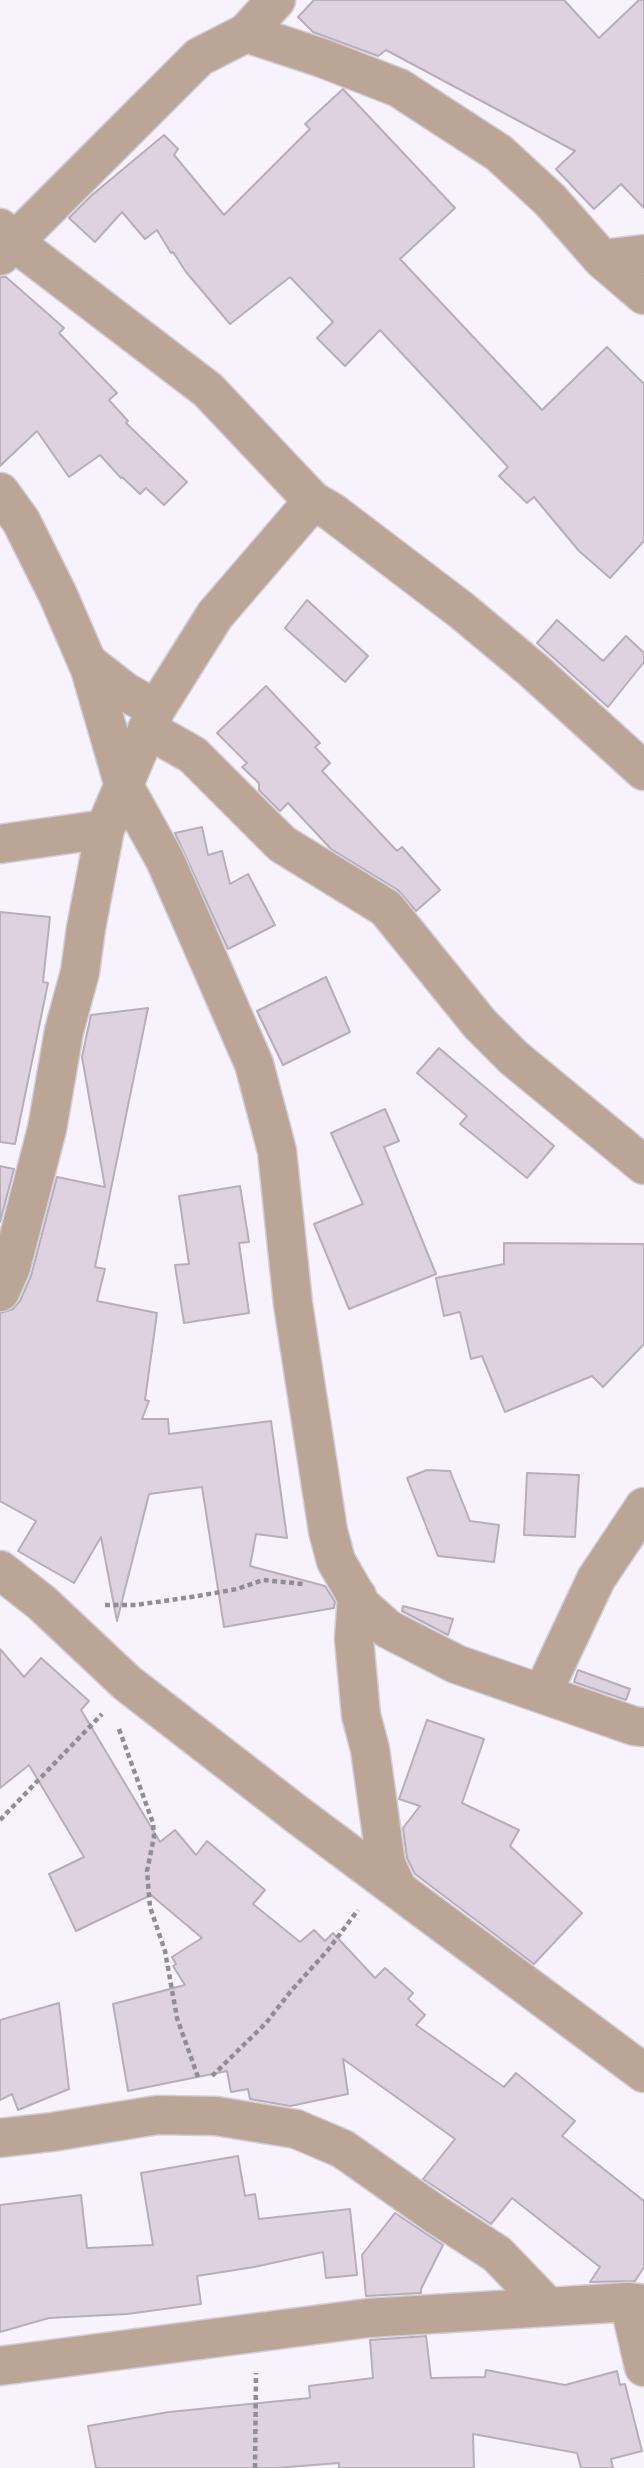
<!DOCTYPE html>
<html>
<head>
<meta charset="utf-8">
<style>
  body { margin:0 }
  canvas { display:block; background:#f8f2fd }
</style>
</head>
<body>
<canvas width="644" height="2468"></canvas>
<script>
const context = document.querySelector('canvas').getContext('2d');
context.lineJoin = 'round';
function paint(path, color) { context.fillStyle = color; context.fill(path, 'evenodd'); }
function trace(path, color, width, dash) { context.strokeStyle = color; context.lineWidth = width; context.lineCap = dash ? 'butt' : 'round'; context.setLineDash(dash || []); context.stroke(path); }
const building = new Path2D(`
  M314,0h250l35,38 40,-38h5v208l-23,-24 -27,25 -38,-40 19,-18 -189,-101 -8,6 -65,-24 -15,-15z
  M343,89l112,119 -55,51 142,151 65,-63 37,37v157l-34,37 -31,-27 -45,-54 -7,6 -28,-27 9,-9 -128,-137 -35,36 -28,-28 16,-16 -43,-45 -60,47 -44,-52 -13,-20 -2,1 -14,-23 -12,9 -23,-27 -27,30 -26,-24 23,-23 72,-60 14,14 -4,6 50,60 86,-86 -5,-5z
  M0,277h6l58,51 -5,5 58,60 -8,7 19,21 -2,2 61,59 -23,23 -18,-17 -6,6 -18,-17 -1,1 -21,-23 -31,22 -32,-46 -37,35z
  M307,600l61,56 -23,26 -60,-54z
  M557,620l46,41 23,-25 18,17v9l-36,45 -71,-64z
  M266,686l54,57 -5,4 15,16 -8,8 75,80 5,-4 38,43 -24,21 -18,-21 -67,-41 -43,-46 -8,8 -21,-21v-7l-17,-16 5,-4 -30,-30z
  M202,827l6,28 14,-4 8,33 18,-10 27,51 -47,24 -53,-116z
  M0,912l50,5 -7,65 5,1 -33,161 -15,-2z
  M326,977l24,55 -67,33 -26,-54z
  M148,1008l-53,259 10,2 -8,32 60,12 -12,87 4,1 -7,18h26l1,15 102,-13 16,117 -31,-4 -6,32 75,20 10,16 -1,6 -110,19 -22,-140 -53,7 -32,127 -16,-84 -27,46 -56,-32 18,-30 -36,-20v-188l13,-4 7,-8 11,-25 26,-99 48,10 -23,-130 9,-42z
  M439,1048l115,98 -27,32 -67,-54 7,-8 -50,-43z
  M385,1109l14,32 -15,6 52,127 -87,35 -35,-85 49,-20 -32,-71z
  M0,1166l14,3 -14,53z
  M240,1186l9,56 -10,1 10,70 -65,10 -9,-58 14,-1 -10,-68z
  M504,1243l140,1v100l-41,43 -11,-11 -87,36 -23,-56 -11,3 -11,-47 -16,4 -8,-38 68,-14z
  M427,1470l23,1 20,50 29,4 -5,37 -56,-6 -31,-78z
  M527,1473l52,2 -4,62 -51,-2z
  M403,1606l50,13 -5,16 -46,-24z
  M0,1649l24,28 17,-19 48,43 -8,9 79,132 15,-12 21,25 11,-14 58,49 -12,14 47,38 14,-12 11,11 8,-8 42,45 10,-10 28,25 -5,6 17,16 -9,10 88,62 12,-14 59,48 -13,15 82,65v66l-9,14 -45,1 10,-15 -88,-69 -21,26 -68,-45 32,-40 -112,-80 5,35 -58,12 -40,-7 -2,-10 -17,3 -4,-21 -99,20 -15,-87 72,-19 -12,-19 3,-2 -4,-7 30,-19 -51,-43 -75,36 -27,-57 35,-17 -55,-92 -29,23z
  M578,1670l52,19 -4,11 -52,-18z
  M427,1720l57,19 -22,64 57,27 -9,16 72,67 -48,51 -119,-90 -8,-16 -4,-30 17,-22 -21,-7z
  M59,2003l10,86 -51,21 -6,-16 -12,6v-80z
  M238,2156l7,40 10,-2 4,25 91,-10 7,66 -31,3 -3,-26 -69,15 -57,9 4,28 -74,10 -78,4 -49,14v-127l81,-10 6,53 66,-3 -12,-72z
  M395,2213l48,32 -22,44v4l-55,3 -4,-41z
  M426,2336l5,42 54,-1 1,-7 79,15 52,-14 3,14 5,-1 17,67 -31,8 2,9h-32l-4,-15 -104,-19 1,34h-135v-5l-63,5h-180l-8,-42 81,-14 141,-14 -1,-12 64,-8 -3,-38z`);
paint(building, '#ded2e1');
trace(building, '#b8adbb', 2);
const street = new Path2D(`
  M246,33l30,-33
  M0,228l14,14 194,148 105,111 19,11 129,98 72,60 111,101
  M0,256l199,-199 47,-24 76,25 77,30 100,65 51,47 52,59 42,36
  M602,259l42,-5
  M0,492l21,29 37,74 32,74 34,117 41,74 89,204 23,87 16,153 35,227 8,30 26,45 26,23 68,35 178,62 10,1
  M87,662l37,29 32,18
  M147,729l46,26 89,89 104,64 94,116 34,34 130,107
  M0,844l105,-15
  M0,1292l11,-25 36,-138 17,-98 16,-59 6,-44 19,-99 51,-120 59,-94 98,-114
  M0,1570l42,33 85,80 172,133 345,257
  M357,1596l-3,43 7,76 9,34 16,115 12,26
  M542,1694l54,-115 48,-72
  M0,2138l52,-6 105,-17 59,1 80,13 47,20 92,65 62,40 51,53
  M629,2302l15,65
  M0,2366l368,-48 261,-16 15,2`);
trace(street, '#d3cdd7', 41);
trace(new Path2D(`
  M105,1605h31l62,-9 39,-7 26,-9 40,4
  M119,1729l34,94 1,14 -7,34 3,36 15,44 12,67 21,59
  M0,1820l102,-106
  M212,2076l54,-53 25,-32 37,-41 30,-40
  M255,2468l1,-95`), '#918d95', 4.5, [5, 3.5]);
trace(street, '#bba597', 38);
</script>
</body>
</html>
